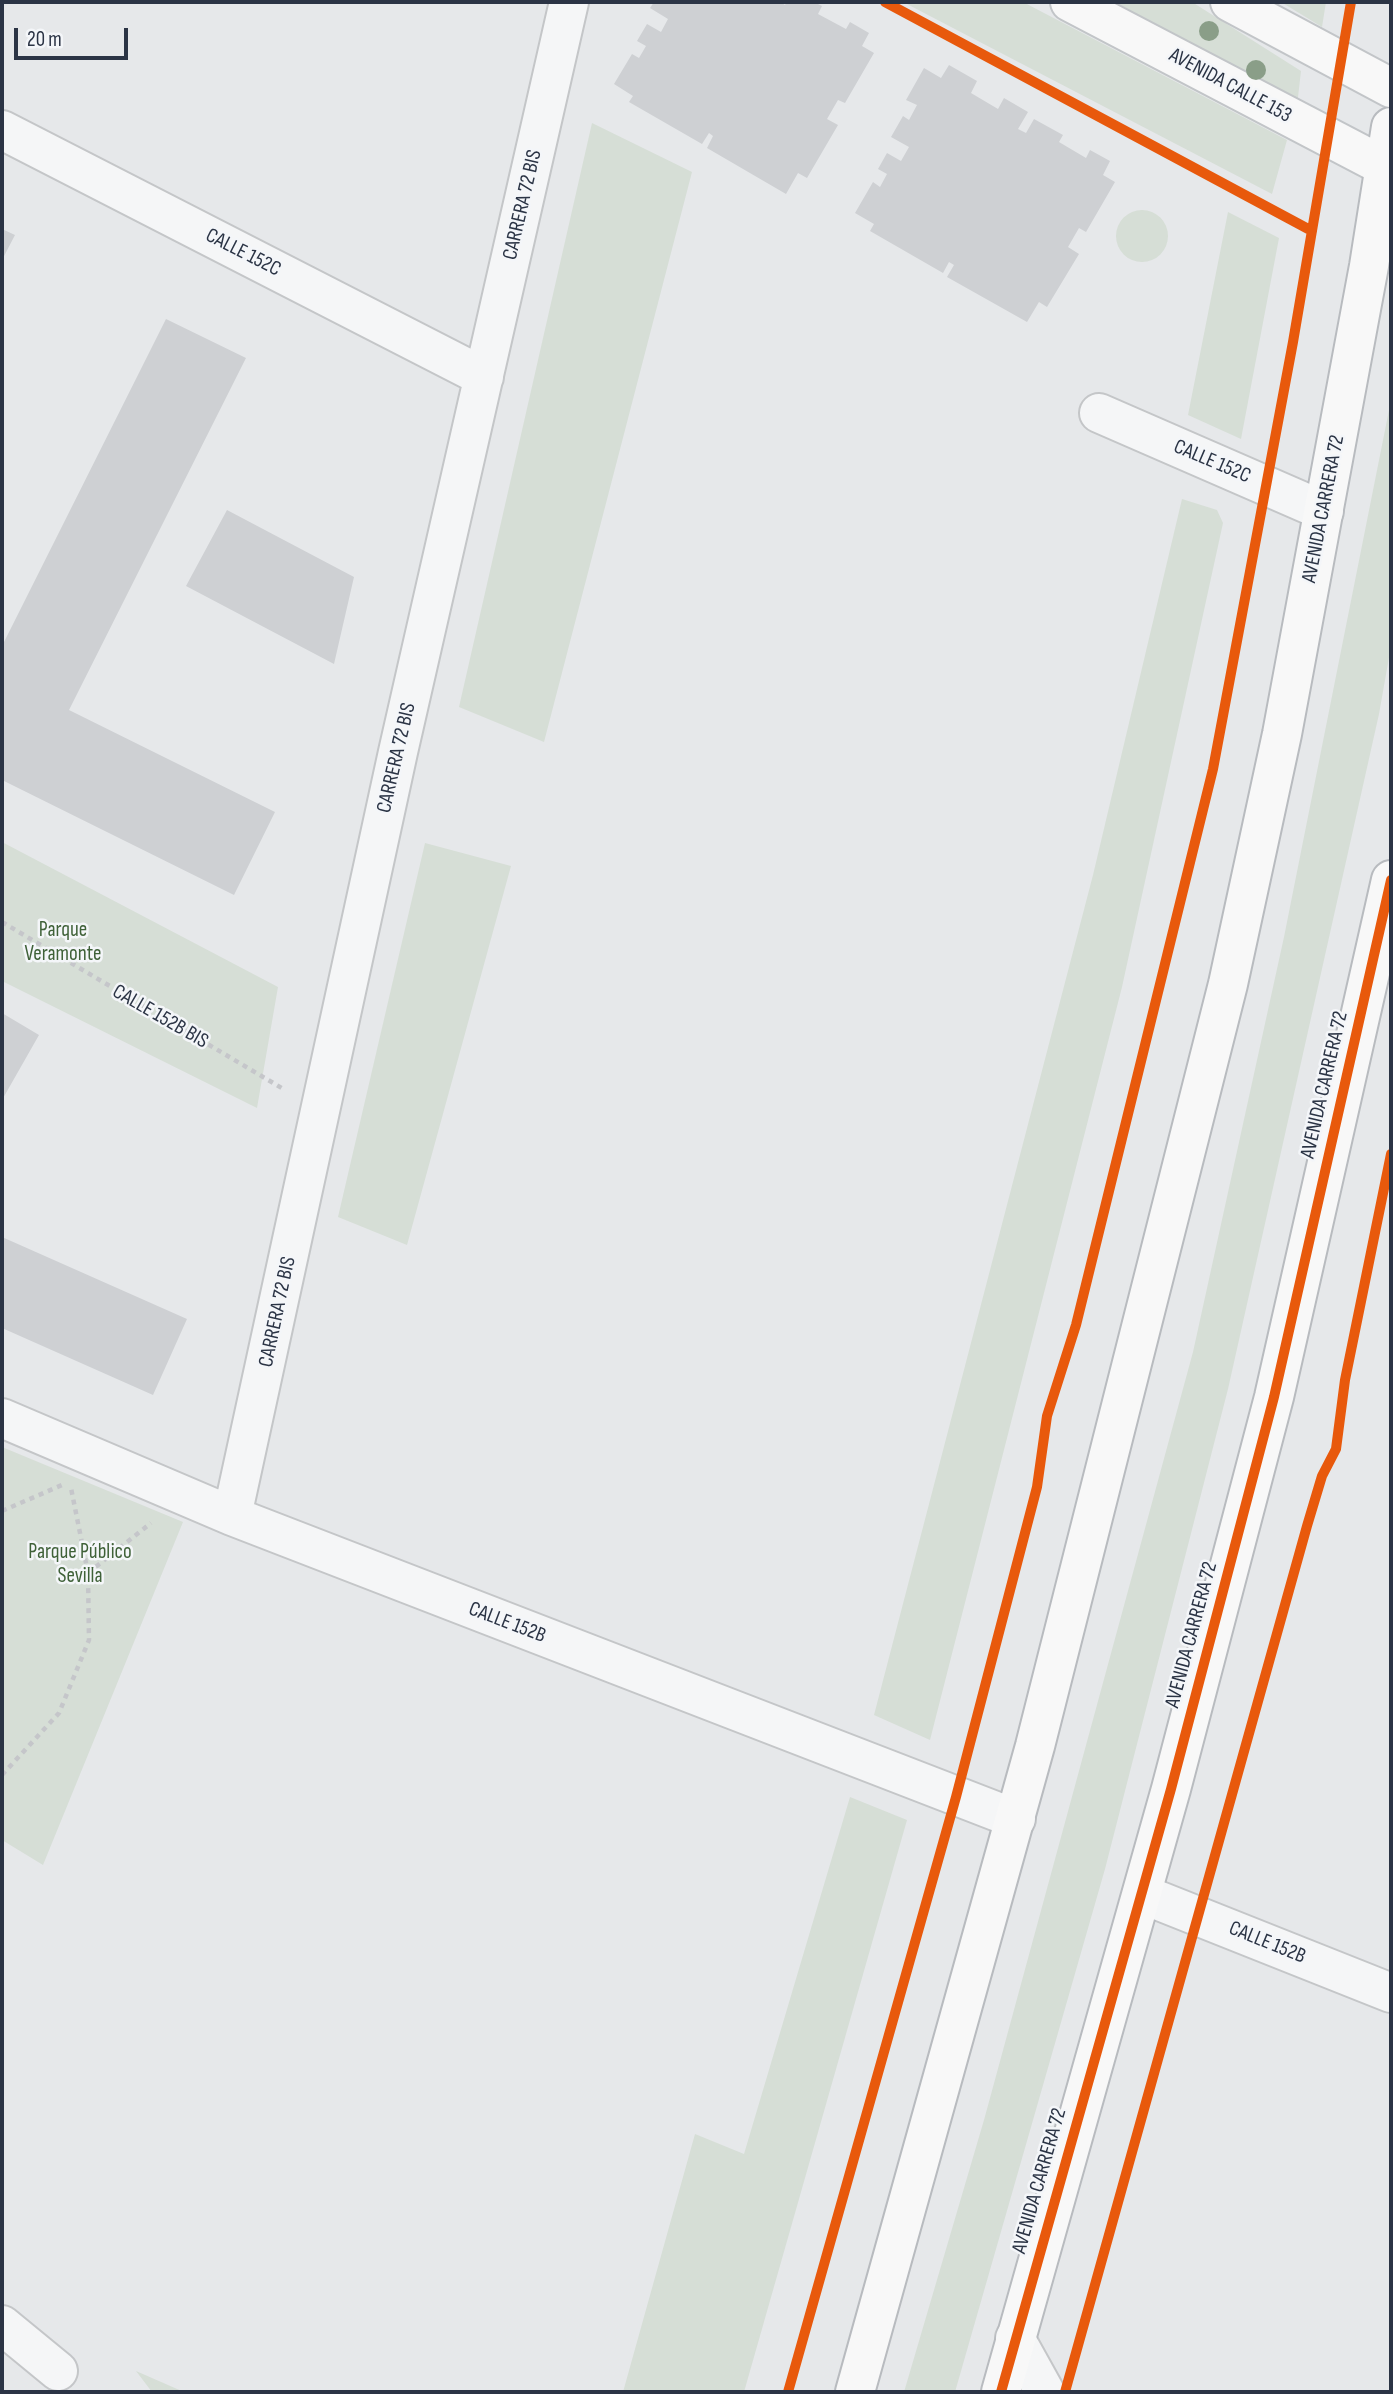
<!DOCTYPE html>
<html>
<head>
<meta charset="utf-8">
<style>
  body { margin:0 }
  #map { position:relative; width:1393px; height:2394px; overflow:hidden; background:#e6e8ea; font-family:"Sofia Sans Condensed",sans-serif }
  canvas { display:block }
  .frame { position:absolute; inset:0; border:4px solid #2b3445; pointer-events:none }
  .scale { position:absolute; left:14px; top:28px; width:114px; height:32px; box-sizing:border-box; border:4px solid #2b3445; border-top:0; padding-left:9px; font-size:21px; line-height:24px; white-space:nowrap; color:#2b3445; -webkit-text-stroke:5px #f4f6f9; paint-order:stroke }
</style>
</head>
<body>
<div id="map">
<canvas width="1393" height="2394"></canvas>
<div class="frame"></div>
<div class="scale">20 m</div>
</div>
<script>
const context = document.querySelector('canvas').getContext('2d');
context.lineJoin = 'round';
function paint(path, color) { context.fillStyle = color; context.fill(path, 'evenodd'); }
function trace(path, color, width, dash) { context.strokeStyle = color; context.lineWidth = width; context.lineCap = dash ? 'butt' : 'round'; context.setLineDash(dash || []); context.stroke(path); }
function label(font, color, halo, rows, align = 'center') {
  context.font = font + ' "Sofia Sans Condensed",sans-serif'; context.lineWidth = 5; context.setLineDash([]); context.textBaseline = 'middle'; context.strokeStyle = halo; context.fillStyle = color; for (const [text, x, y, turn = 0] of rows) {
    context.save(); context.translate(x, y); context.rotate((+turn || 0) * Math.PI / 180); context.textAlign = isNaN(turn) ? turn : align; if (halo) context.strokeText(text, 0, 0); context.fillText(text, 0, 0); context.restore();
  }
}
paint(new Path2D(`
  M903,2h120l264,138 -15,54z
  M1115,2h77l109,69 -4,35z
  M1281,2h45l-4,25z
  M592,123l100,49 -148,570 -85,-35z
  M1116 236a26 26 0 1 1 52 0a26 26 0 1 1-52 0Z
  M1228,212l51,26 -38,201 -53,-24z
  M1391,400v246l-12,68 -151,675 -123,480 -150,523h-51l80,-272 209,-768 91,-415z
  M1182,499l35,11 6,13 -101,464 -192,753 -56,-25 219,-840z
  M2,842l276,145 -21,121 -255,-127z
  M425,843l86,23 -104,379 -69,-28z
  M2,1447l181,75 -140,343 -41,-25z
  M850,1797l57,23 -163,572h-121l72,-258 49,20z
  M136,2371l48,21h-32z`), '#d6ded6');
paint(new Path2D(`
  M654,2h126l5,3 2,-3h27l8,4 -4,8 28,15 4,-7 19,11 -7,13 12,7 -29,50 -7,-3 -11,19 11,6 -31,53 -9,-5 -12,21 -79,-46 6,-12 -4,-3 -7,11 -73,-42 4,-6 -19,-12 18,-30 7,4 7,-12 -9,-5 10,-17 14,8 7,-13 -18,-11z
  M949,65l28,16 -6,12 27,16 6,-11 24,14 -10,17 8,4 8,-14 29,16 -4,7 27,16 4,-8 20,11 -7,14 12,7 -29,50 -7,-4 -11,19 11,7 -32,53 -8,-5 -12,20 -80,-45 7,-12 -5,-3 -6,11 -73,-42 4,-7 -19,-11 18,-31 7,5 7,-13 -9,-5 9,-16 14,8 8,-14 -18,-10 12,-21 6,4 8,-15 -11,-5 18,-32 17,10z
  M2,229l13,6 -13,25z
  M166,319l80,39 -177,352 206,102 -41,83 -232,-115v-134z
  M227,510l127,67 -20,87 -148,-78z
  M2,1013l37,22 -37,65z
  M2,1237l185,82 -34,76 -151,-67z`), '#ced0d3');
const minor = new Path2D(`
  M2,130l482,247
  M1099,413l225,98
  M2,1418l230,98 784,303
  M232,1516l166,-764 171,-750
  M1142,1894l249,99
  M2,2325l56,46
  M1015,2338l30,54`);
const major = new Path2D(`
  M1070,2l321,168
  M1230,2l161,86`);
const highway = new Path2D(`
  M855,2392l180,-646 193,-762 54,-250 87,-468 22,-139
  M1001,2392l170,-603 103,-392 117,-517`);
trace(minor, '#c4c6c8', 42);
trace(major, '#c2c5c8', 42);
trace(highway, '#b8bbbf', 42);
trace(new Path2D(`
  M2,922l283,168
  M2,1511l60,-26
  M88,1573l63,-50
  M2,1775l57,-62 30,-73 -1,-67 -17,-85`), '#c5c6ca', 4.5, [5, 5]);
trace(minor, '#f5f6f7', 38);
trace(major, '#f8f8f8', 38);
trace(highway, '#f8f8f8', 38);
trace(new Path2D(`
  M885,2l427,229
  M788,2392l168,-595 81,-310 10,-71 29,-91 137,-556 80,-427 58,-340
  M1001,2392l170,-603 103,-392 117,-517
  M1065,2392l242,-866 15,-50 14,-27 9,-69 46,-226`), '#e8590c', 10);
context.fillStyle = '#8a9e88';
for (const [x, y] of [
  [1209,31],
  [1256,70]
]) { context.beginPath(); context.arc(x, y, 10, 0, 2 * Math.PI); context.fill(); }
label('21px', '#2b3445', '#f4f6f9', [
  ["AVENIDA CALLE 153",1230,86,28],
  ["CARRERA 72 BIS",523,205,-77],
  ["CALLE 152C",243,253,27],
  ["CALLE 152C",1212,462,23],
  ["AVENIDA CARRERA 72",1324,509,-79],
  ["CARRERA 72 BIS",397,758,-77],
  ["CALLE 152B BIS",160,1017,30],
  ["AVENIDA CARRERA 72",1325,1085,-77],
  ["CARRERA 72 BIS",278,1312,-78],
  ["CALLE 152B",507,1623,21],
  ["AVENIDA CARRERA 72",1192,1635,-75],
  ["CALLE 152B",1267,1943,22],
  ["AVENIDA CARRERA 72",1040,2181,-74]
]);
label('21px', '#3f6138', '#f4f6f9', [
  ["Parque",63,931],
  ["Veramonte",63,955],
  ["Parque Público",80,1553],
  ["Sevilla",80,1577]
]);
</script>
</body>
</html>
